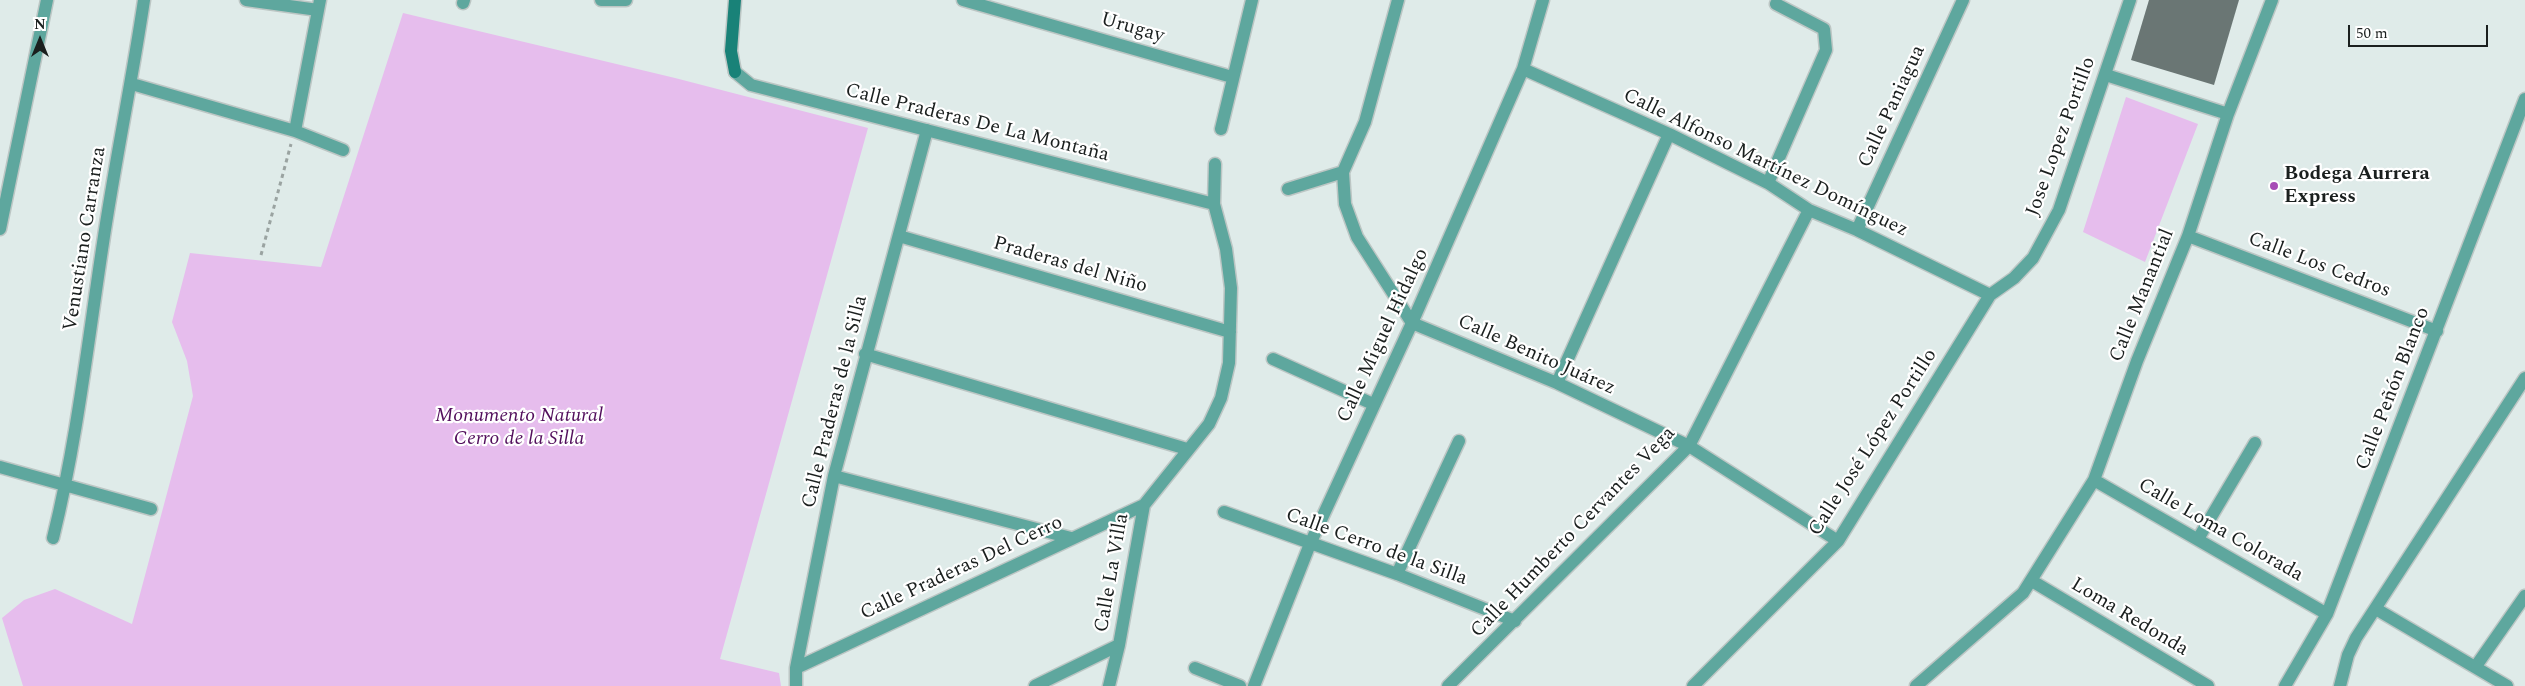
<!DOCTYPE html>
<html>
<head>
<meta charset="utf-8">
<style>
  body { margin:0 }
  #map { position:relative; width:2525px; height:686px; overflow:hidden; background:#dfebe9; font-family:Spectral,serif }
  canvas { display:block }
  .north { position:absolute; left:15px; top:15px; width:50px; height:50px; -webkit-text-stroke:4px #fff; paint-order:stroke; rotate:0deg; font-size:14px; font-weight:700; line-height:20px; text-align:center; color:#1a1f1e }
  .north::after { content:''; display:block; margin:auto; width:18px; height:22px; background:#1a1f1e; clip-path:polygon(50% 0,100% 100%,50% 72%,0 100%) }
  .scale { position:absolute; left:2348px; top:25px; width:140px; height:22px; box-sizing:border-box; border:2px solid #1a1f1e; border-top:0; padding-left:6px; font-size:15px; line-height:18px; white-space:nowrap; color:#1a1f1e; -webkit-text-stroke:4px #fff; paint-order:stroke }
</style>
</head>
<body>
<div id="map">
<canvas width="2525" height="686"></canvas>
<div class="north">N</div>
<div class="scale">50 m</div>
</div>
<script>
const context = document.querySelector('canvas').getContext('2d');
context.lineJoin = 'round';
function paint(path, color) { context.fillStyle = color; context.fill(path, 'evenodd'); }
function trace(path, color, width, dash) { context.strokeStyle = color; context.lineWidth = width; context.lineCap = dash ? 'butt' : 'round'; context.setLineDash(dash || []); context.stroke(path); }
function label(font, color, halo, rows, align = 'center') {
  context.font = font + ' Spectral,serif'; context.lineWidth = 4.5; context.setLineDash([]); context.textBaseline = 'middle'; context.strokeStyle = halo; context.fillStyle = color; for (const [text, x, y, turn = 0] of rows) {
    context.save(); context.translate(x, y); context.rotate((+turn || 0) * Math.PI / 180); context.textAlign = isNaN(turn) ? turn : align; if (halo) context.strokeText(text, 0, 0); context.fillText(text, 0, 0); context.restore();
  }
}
paint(new Path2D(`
  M403,13l272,65 193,50 -148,531 59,14 2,13h-758l-21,-68 22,-18 31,-11 77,35 61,-228 -6,-35 -15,-39 18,-69 131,14z
  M2126,97l72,27 -53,138 -62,-30z`), '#e6bded');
paint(new Path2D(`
  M2149,0h90l-25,85 -83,-25z`), '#6a7674');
const street = new Path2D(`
  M246,0l72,10
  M601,0h25
  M963,0l269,77
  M463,3l1,-3
  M1523,69l146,65 99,49 41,27 48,20 133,65
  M735,72l16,13 463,119
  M2106,75l122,39
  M132,84l163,47 48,19
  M1221,129l31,-129
  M295,131l25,-131
  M1343,172l22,-50 33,-122
  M1768,183l58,-133 -2,-21 -48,-25
  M1288,189l55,-17 2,32 12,33 55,86 145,60 132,63 149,95
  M0,229l47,-229
  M1857,230l106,-230
  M899,236l331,96
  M2188,236l249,95
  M865,354l322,95
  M1273,359l100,45
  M1557,383l112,-249
  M0,467l151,42
  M834,476l237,62
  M2094,480l233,134
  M1224,512l173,62 118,47
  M53,538c24,-97 35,-197 50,-295 12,-81 29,-162 41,-243
  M2198,539l57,-96
  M1397,574l62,-133
  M2032,581l176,105
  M2376,609l131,77
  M2476,666l49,-70
  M796,668l348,-163
  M1195,668l45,18
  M796,686v-18l38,-192 93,-346
  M1035,686l84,-41
  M1109,686l10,-41 25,-140 65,-81 12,-26 8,-35 2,-75 -5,-39 -12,-45 1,-40
  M1254,686l56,-142 102,-221 111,-254 20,-69
  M1448,686l241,-240 120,-236
  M1693,686l145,-145 152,-246 24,-17 19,-20 26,-48 71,-210
  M1916,686l107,-93 71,-113 43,-119 51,-125 40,-122 44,-114
  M2285,686l42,-72 198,-515
  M2340,686l8,-31 8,-17 169,-260`);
const secondary = new Path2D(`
  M735,0l-4,51 4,21`);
trace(street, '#bcc6c4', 15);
trace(secondary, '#bcc6c4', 15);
trace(new Path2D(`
  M261,255l30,-111`), '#9aa3a1', 3, [4, 4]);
trace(street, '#5ea79e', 12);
trace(secondary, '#198278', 12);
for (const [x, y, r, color] of [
  [2274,186,5,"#a74cb6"]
]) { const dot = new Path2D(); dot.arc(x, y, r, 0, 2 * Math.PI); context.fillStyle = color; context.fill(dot); trace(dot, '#fff', 2); }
label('20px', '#1a1f1e', '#fff', [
  ["Urugay",1132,29,16],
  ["Calle Paniagua",1893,107,-65],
  ["Calle Praderas De La Montaña",977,124,14],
  ["Jose Lopez Portillo",2062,137,-70],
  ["Calle Alfonso Martínez Domínguez",1765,164,26],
  ["Venustiano Carranza",86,239,-81],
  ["Praderas del Niño",1070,266,16],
  ["Calle Los Cedros",2319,266,21],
  ["Calle Manantial",2143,296,-68],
  ["Calle Miguel Hidalgo",1384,336,-65],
  ["Calle Benito Juárez",1536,356,24],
  ["Calle Peñón Blanco",2394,389,-69],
  ["Calle Praderas de la Silla",836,402,-76],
  ["Calle José López Portillo",1874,443,-57],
  ["Calle Loma Colorada",2220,531,30],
  ["Calle Humberto Cervantes Vega",1574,533,-46],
  ["Calle Cerro de la Silla",1376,548,20],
  ["Calle Praderas Del Cerro",962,569,-25],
  ["Calle La Villa",1113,573,-80],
  ["Loma Redonda",2129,618,31]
]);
label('bold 20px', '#1a1f1e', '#fff', [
  ["Bodega Aurrera",2284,175],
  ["Express",2284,198]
], 'left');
label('italic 20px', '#520e5c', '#fff', [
  ["Monumento Natural",519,417],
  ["Cerro de la Silla",519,440]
]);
</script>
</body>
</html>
